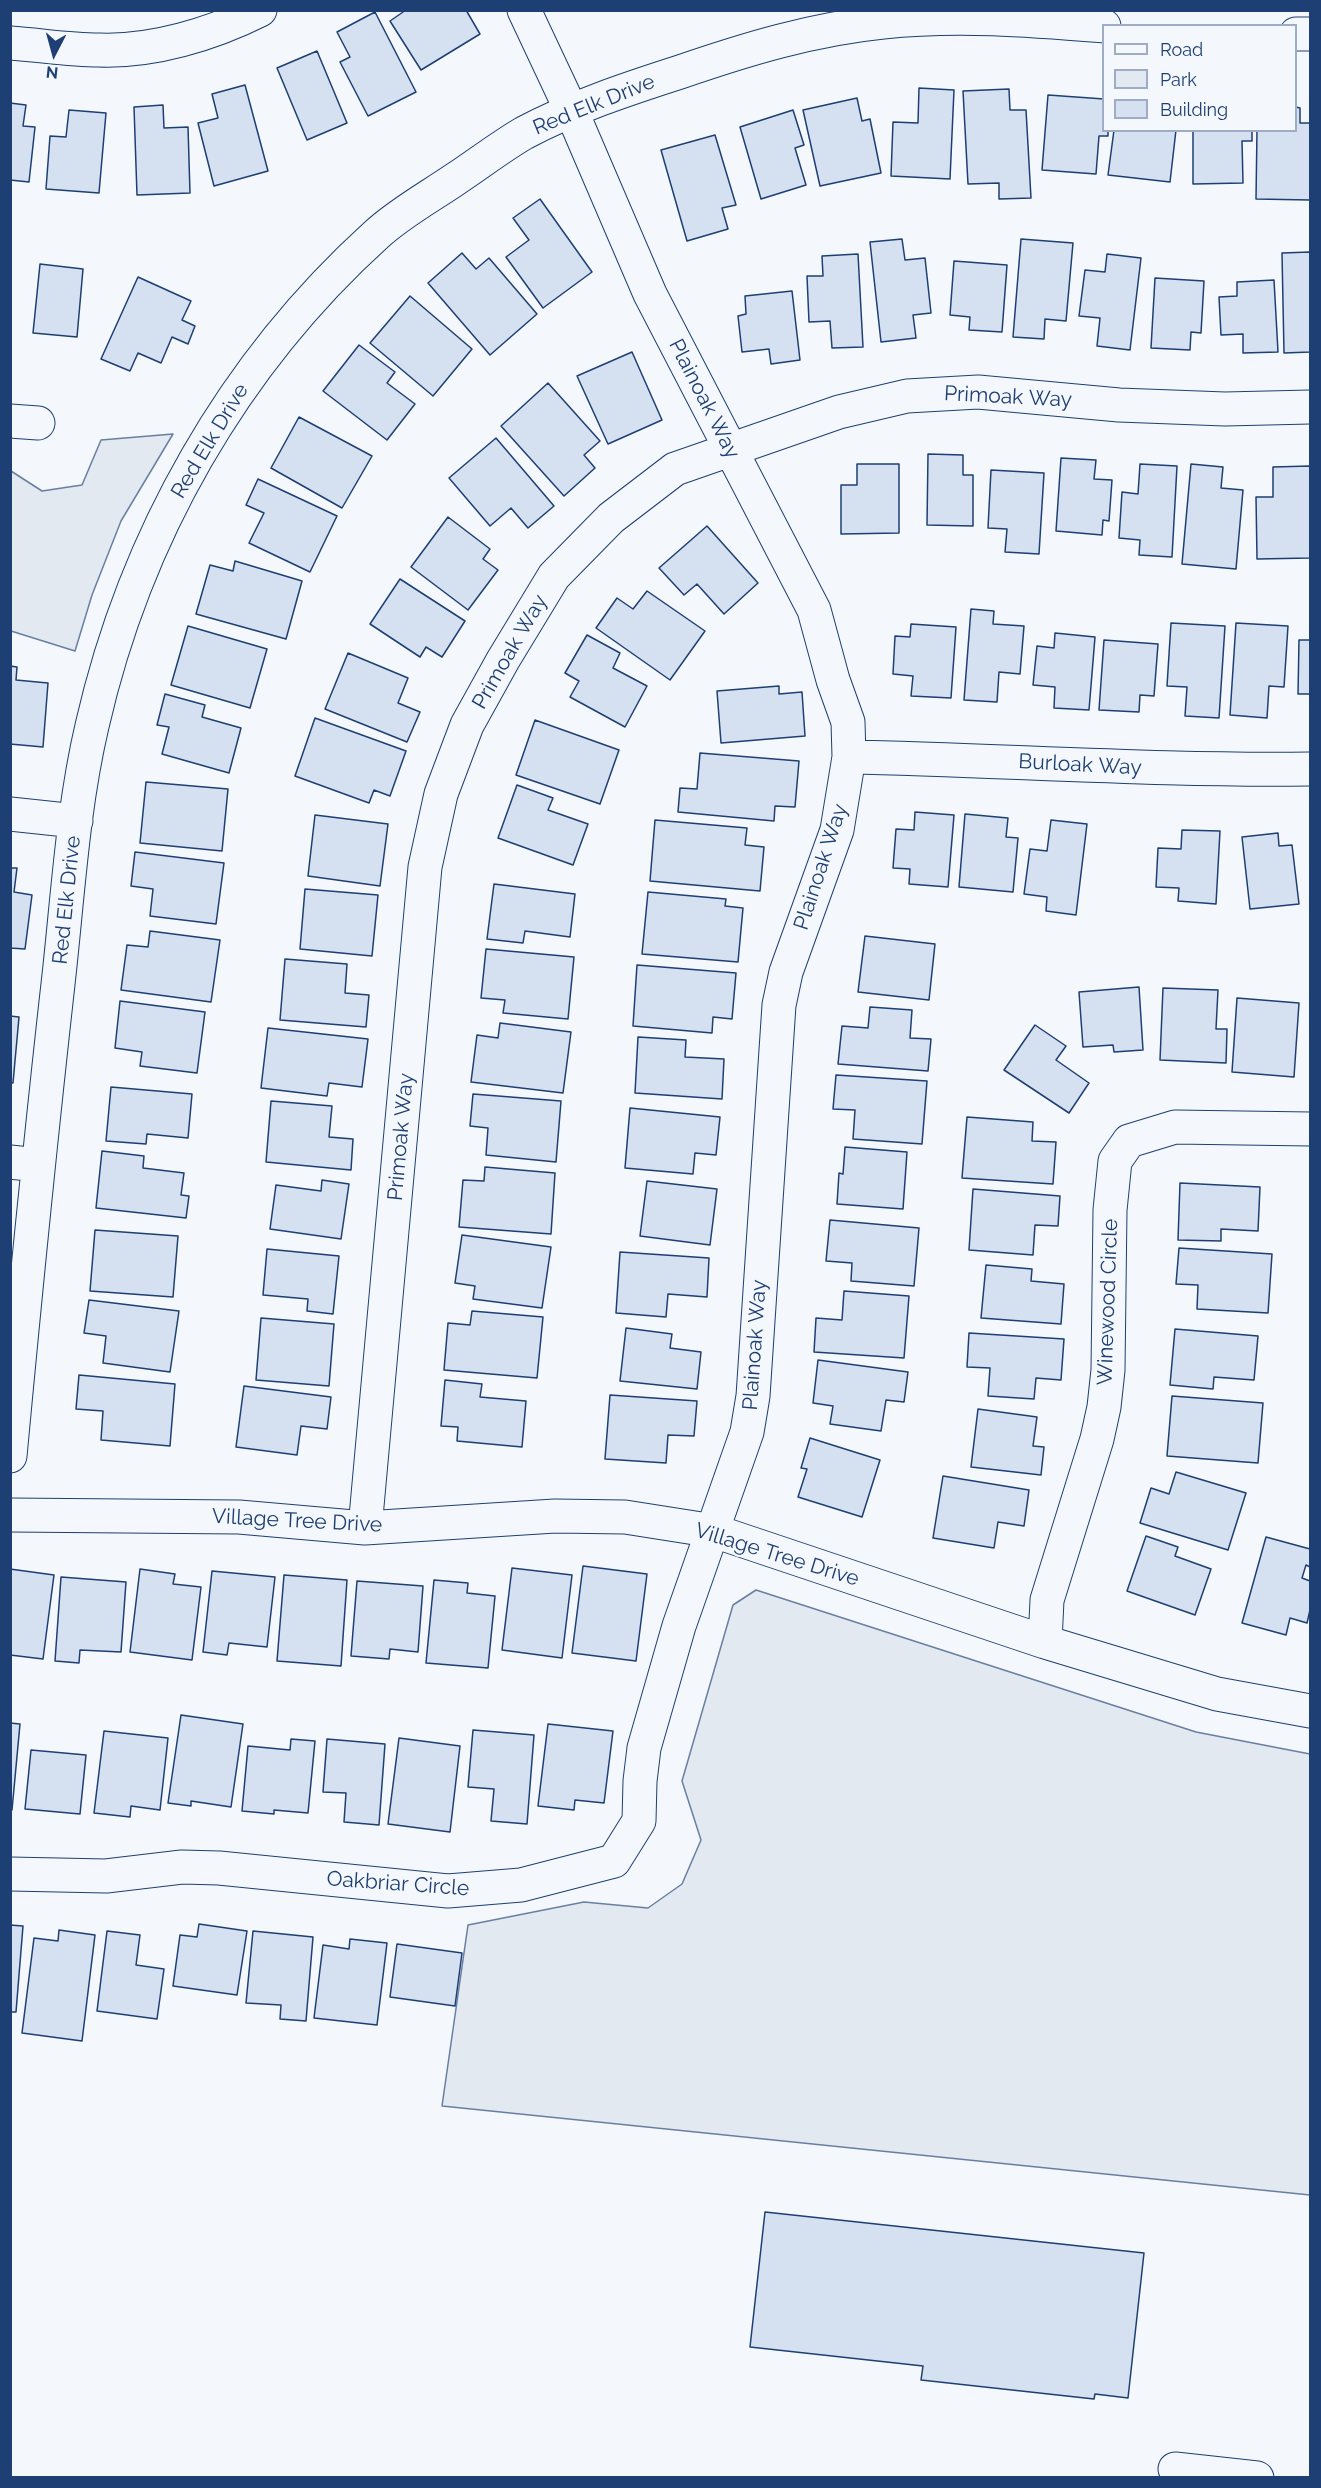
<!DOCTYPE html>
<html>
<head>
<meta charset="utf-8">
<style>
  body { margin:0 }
  #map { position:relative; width:1321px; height:2488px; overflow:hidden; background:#f4f7fb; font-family:Raleway,sans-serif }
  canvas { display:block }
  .frame { position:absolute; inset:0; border:12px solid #1d3f73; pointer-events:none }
  .legend { position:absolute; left:1102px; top:24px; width:195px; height:108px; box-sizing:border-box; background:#f4f7fb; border:2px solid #9eadc5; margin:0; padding:8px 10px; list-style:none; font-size:18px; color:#1d3f73 }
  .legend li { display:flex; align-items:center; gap:12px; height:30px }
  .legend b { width:30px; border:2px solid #9eadc5 }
  .north { position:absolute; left:24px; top:24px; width:60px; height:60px; -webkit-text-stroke:4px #f4f7fb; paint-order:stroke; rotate:186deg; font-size:16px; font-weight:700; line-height:24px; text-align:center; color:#1d3f73 }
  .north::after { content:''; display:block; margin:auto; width:21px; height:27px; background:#1d3f73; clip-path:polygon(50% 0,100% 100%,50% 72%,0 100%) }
</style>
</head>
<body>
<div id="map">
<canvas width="1321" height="2488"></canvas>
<div class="frame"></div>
<ul class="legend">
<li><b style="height:8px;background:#f4f7fb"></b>Road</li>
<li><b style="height:16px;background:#e3e9f0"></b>Park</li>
<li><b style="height:16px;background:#d5e0f0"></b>Building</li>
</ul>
<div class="north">N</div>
</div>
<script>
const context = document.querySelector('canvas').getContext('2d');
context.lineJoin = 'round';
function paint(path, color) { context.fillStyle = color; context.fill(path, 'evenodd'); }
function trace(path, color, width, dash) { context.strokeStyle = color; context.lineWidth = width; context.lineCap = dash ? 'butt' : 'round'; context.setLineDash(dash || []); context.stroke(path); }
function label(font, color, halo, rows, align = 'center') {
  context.font = font + ' Raleway,sans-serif'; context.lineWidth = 4.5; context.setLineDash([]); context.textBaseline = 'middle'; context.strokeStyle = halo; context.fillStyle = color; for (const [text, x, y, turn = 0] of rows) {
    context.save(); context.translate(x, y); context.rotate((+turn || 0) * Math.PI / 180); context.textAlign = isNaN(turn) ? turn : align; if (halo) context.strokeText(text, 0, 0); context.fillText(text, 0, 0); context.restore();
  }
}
const green = new Path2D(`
  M173,434l-52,87 -29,74 -17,56 -64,-20v-160l31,20 40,-6 19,-45z
  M756,1590l440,142 114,22v441l-868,-89 26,-181 116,-23 64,6 34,-24 19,-44 -19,-59 51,-176z`);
paint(green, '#e3e9f0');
trace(green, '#687fa3', 1.5);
const building = new Path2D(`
  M466,10l14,24 -59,36 -31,-49 16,-11z
  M375,12l41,80 -48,24 -28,-54 10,-5 -13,-25z
  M317,51l30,72 -40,17 -30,-72z
  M245,85l23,86 -54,15 -16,-63 20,-5 -6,-24z
  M919,88l35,2 -4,89 -59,-3 2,-54 25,1z
  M1009,89l1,21h16l5,88 -32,1v-16l-31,1 -5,-93z
  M1048,95l56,4v31h4v6h-9l-3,38 -54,-4z
  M857,98l5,23 8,-2 11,54 -61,13 -17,-76z
  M10,103l16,2 -3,21 12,1 -6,55 -19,-2z
  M163,105l1,23 24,-1 2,66 -53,2 -3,-88z
  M1296,107l4,1v15h10v77l-54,-1 1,-69h39z
  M69,110l37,3 -7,80 -53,-4 4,-53 16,1z
  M793,110l11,35 -9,3 11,37 -45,14 -21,-72z
  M1114,130h62l-6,52 -62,-7z
  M1193,130h59v11h-10l1,42 -50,1z
  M715,135l21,70 -14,3 6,21 -41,12 -26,-91z
  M540,199l52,73 -49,36 -37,-51 23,-17 -16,-22z
  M902,239l3,21 20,-2 6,55 -18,2 3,23 -35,4 -11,-100z
  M1021,239l52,4 -7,78 -21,-2 -1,20 -31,-2z
  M1310,252v100l-26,1 -2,-100z
  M462,253l14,16 13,-11 48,56 -47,41 -62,-72z
  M858,254l5,93 -31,1 -2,-27 -21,1 -2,-46h16l-1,-20z
  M1107,254l34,4 -11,92 -33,-4 3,-28 -21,-2 6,-46 20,2z
  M954,261l53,4 -5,67 -33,-2 1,-13 -20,-2z
  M40,264l43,5 -6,68 -44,-4z
  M138,277l53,24 -9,19 13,6 -7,18 -16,-7 -11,26 -23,-10 -8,18 -29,-12z
  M1155,278l49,3 -3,52 -10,-1 -1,18 -39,-2z
  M1274,280l4,72 -35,1v-19l-22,1 -2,-38 18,-1v-14z
  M792,291l8,69 -29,4 -2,-15 -27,3 -4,-36 8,-2 -1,-18z
  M410,296l62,53 -39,47 -63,-53z
  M359,345l36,27 -8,11 28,21 -28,36 -64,-49z
  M632,352l30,68 -54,24 -31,-68z
  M548,383l52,58 -16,14 11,13 -31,28 -63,-70z
  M299,417l73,39 -30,52 -71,-40z
  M496,438l58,68 -26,22 -17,-20 -21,18 -41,-48z
  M928,454l35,1v20h10v51l-46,-1z
  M1061,458l35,2 -2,19 18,1 -3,41 -6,-1 -1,15 -46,-4z
  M857,464h42v69l-58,1v-49h16z
  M1140,464l37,2 -5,91 -33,-2 1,-15 -21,-2 3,-46 16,2z
  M1191,464l32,3 -2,21 22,2 -7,79 -54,-5z
  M1310,466v92l-53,1 -1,-62h17v-30z
  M991,470l53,3 -5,81 -34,-2 2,-23 -19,-1z
  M258,479l79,37 -27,56 -61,-29 15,-30 -18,-8z
  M448,517l42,32 -7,10 15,11 -30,40 -57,-43z
  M707,526l51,57 -34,31 -27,-30 -13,11 -25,-27z
  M235,561l67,20 -16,58 -90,-25 14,-49 23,6z
  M400,579l65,42 -23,36 -16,-10 -6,10 -50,-33z
  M647,591l58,40 -35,49 -74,-52 21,-30 16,11z
  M971,609l23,2 -1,13 31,2 -4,48 -21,-2 -2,30 -33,-2z
  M1171,623l54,3 -6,92 -34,-2 2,-29 -20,-1z
  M1236,623l52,3 -4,61 -15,-1 -2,32 -37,-3z
  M911,624l45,3 -5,71 -40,-2 2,-20 -20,-2 2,-38 15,1z
  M188,626l79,23 -17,59 -79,-23z
  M1055,633l40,4 -6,73 -35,-2 1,-21 -22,-2 4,-39 17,2z
  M587,635l33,18 -7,15 34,18 -22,41 -55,-30 9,-16 -14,-8z
  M1104,640l54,4 -4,52 -14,-1 -1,17 -40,-2z
  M1299,640h11v54h-12z
  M348,653l60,25 -10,25 22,9 -13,30 -82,-33z
  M10,666l7,1 -1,13 32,3 -5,64 -33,-3z
  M779,686v8l23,-2 3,44 -84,7 -4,-52z
  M165,694l40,11 -3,12 39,11 -12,45 -67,-19 7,-27 -12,-2z
  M315,718l91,33 -16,45 -16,-6 -5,13 -74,-27z
  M535,720l84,30 -19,54 -84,-29z
  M700,753l99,8 -4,46 -20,-1 -1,15 -96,-9 2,-24 17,1z
  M146,782l82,7 -6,62 -82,-8z
  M517,785l36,13 -5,12 40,14 -15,41 -75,-27z
  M915,812l39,3 -6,72 -39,-3 1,-15 -17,-1 3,-39 18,1z
  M965,814l43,4 -2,19 12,1 -5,54 -54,-5z
  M315,815l73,9 -8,62 -72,-10z
  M655,820l92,8 -2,17 19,2 -4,44 -110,-10z
  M1051,820l36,4 -11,91 -30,-4 1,-14 -23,-3 6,-45 17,2z
  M1182,830l38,1 -4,73 -38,-3 1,-13 -23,-1 2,-39 23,1z
  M1278,833l1,13 13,-1 7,59 -49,5 -8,-72z
  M135,852l89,11 -8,61 -66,-8 3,-27 -22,-3z
  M10,868h7l-3,24 18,3 -7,54 -15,-1z
  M494,884l81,10 -5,43 -45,-6 -2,12 -36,-4z
  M305,889l73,6 -6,61 -72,-7z
  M648,892l78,7 -1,7 18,2 -5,54 -96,-8z
  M150,931l70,9 -9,62 -90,-12 6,-45 21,2z
  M865,936l70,8 -6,56 -71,-8z
  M486,949l88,8 -6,62 -65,-6 2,-13 -24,-2z
  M285,959l62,5 -2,29 24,2 -3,32 -86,-7z
  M637,965l99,8 -4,46 -19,-2 -1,16 -79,-7z
  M1139,987l4,63 -29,2 -1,-7 -30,2 -4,-55z
  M1163,988l55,2 -2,39h11l-1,34 -66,-3z
  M1237,998l62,5 -5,74 -62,-5z
  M120,1001l85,11 -8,61 -57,-7 2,-14 -27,-4z
  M870,1007l42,3 -2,28 21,1 -3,32 -90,-7 4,-38 26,2z
  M10,1016l9,1 -6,66h-3z
  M500,1023l71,9 -8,61 -92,-11 6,-47 21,3z
  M1035,1025l31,21 -10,14 33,23 -20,30 -65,-43z
  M268,1028l100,11 -6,48 -33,-4 -2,13 -66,-8z
  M638,1037l48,3 -1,17 39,2 -2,40 -87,-6z
  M836,1075l91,6 -5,63 -69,-5 2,-29 -22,-1z
  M111,1087l81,7 -4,44 -41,-4 -1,10 -40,-3z
  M473,1094l88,7 -5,61 -70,-7 2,-27 -18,-2z
  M271,1101l61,5 -3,31 24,2 -2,31 -85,-8z
  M630,1108l90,9 -4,38 -21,-2 -2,21 -68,-6z
  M967,1117l66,5 -1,19 24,1 -3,42 -91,-6z
  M845,1147l62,5 -4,57 -66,-5 2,-31 4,1z
  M102,1151l42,5 -1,12 41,5 -3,22 8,1 -3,22 -90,-10z
  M485,1167l70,6 -4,61 -92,-7 4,-47 21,1z
  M322,1180l27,4 -8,55 -71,-10 6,-44 45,6z
  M647,1181l70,8 -7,56 -70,-9z
  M1180,1183l80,4 -2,44 -37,-2v12l-43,-1z
  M973,1189l87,7 -2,30 -23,-1 -2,30 -64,-5z
  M830,1220l89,8 -5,58 -63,-5 1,-18 -26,-2z
  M95,1230l83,6 -5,61 -83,-6z
  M462,1235l89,12 -9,61 -69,-9 2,-13 -20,-3z
  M1179,1248l93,6 -4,59 -71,-4 1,-24 -22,-1z
  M267,1249l72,7 -6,58 -26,-3 1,-12 -45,-4z
  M620,1252l89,6 -2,39 -39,-3 -2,23 -50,-4z
  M986,1265l46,4 -1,12 33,3 -3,40 -80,-6z
  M844,1291l65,5 -5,62 -90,-6 2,-34 26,2z
  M89,1300l90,11 -9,61 -67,-9 3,-27 -22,-3z
  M472,1311l71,6 -6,61 -93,-8 4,-47 22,2z
  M261,1318l73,6 -5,62 -73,-6z
  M626,1328l46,6 -2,14 31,4 -4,37 -77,-8z
  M1175,1329l83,7 -4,44 -40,-3 -1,12 -43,-4z
  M969,1333l95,6 -3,41 -25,-2 -2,21 -46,-3 2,-28 -23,-1z
  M818,1360l90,12 -4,30 -18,-2 -5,31 -51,-7 3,-18 -20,-3z
  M79,1375l96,9 -5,62 -69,-6 2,-29 -27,-2z
  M445,1380l37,4 -2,13 46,4 -4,46 -65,-6 1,-14 -17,-1z
  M244,1386l87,11 -4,32 -26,-3 -4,29 -61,-8z
  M610,1395l87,6 -3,35 -26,-1 -2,28 -61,-4z
  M1172,1396l91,7 -5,60 -91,-7z
  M978,1409l59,8 -4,29 11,1 -3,28 -70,-8z
  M810,1438l70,22 -18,57 -64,-20 9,-28 -6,-1z
  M1176,1472l70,21 -18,57 -88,-27 11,-35 18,6z
  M943,1476l86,14 -5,36 -26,-4 -4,26 -61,-10z
  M1146,1536l32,11 -3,9 36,13 -16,46 -68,-24z
  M1266,1537l44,12v18l-4,-2 -4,13 8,3v29l-3,13 -17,-5 -4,17 -44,-12z
  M583,1566l64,8 -11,87 -64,-8z
  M512,1568l60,7 -10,83 -60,-8z
  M10,1569l44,6 -11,84 -33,-4z
  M140,1569l35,5 -2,10 28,3 -9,73 -62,-8z
  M212,1571l63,6 -8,70 -38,-4 -2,12 -24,-3z
  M284,1575l63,5 -6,86 -64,-5z
  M61,1577l65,5 -5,70 -41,-2 -1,13 -24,-2z
  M434,1580l34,3 -1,10 28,3 -7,72 -62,-5z
  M357,1581l66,5 -5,66 -28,-3 -1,10 -38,-3z
  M181,1715l62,9 -12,83 -40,-6v5l-23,-3z
  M10,1723l10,1 -8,86h-2z
  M548,1724l65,7 -9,72 -29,-3 -1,10 -36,-4z
  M473,1730l61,5 -7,89 -36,-3 3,-32 -26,-2z
  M104,1731l64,7 -8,72 -29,-4 -1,11 -36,-4z
  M399,1738l61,8 -10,86 -62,-8z
  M291,1739l24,2 -7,72 -34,-3v4l-32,-3 6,-65 42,4z
  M327,1739l58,5 -6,81 -35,-3 2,-29 -23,-1z
  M31,1750l55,5 -6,59 -55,-5z
  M199,1924l48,7 -10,64 -64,-9 7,-51 17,2z
  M10,1925l13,1 -7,86h-6z
  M59,1930l36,5 -13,106 -60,-8 12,-95 24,3z
  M107,1931l33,4 -4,30 28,4 -7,50 -60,-8z
  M253,1931l60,6 -7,84 -26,-2 1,-14 -35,-2z
  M350,1939l37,4 -10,82 -63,-7 9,-73 26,4z
  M397,1944l65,9 -7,53 -65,-9z
  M765,2212l379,41 -16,145 -33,-4 -1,5 -173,-19 2,-14 -173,-19z`);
paint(building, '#d5e0f0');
trace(building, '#1d3f73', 1.5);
const minor = new Path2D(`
  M1296,34h14
  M10,43c30,2 59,7 89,7 54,2 113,-16 161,-40
  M10,421l28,2
  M849,757c154,3 307,14 461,12
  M10,814l66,7
  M10,1162l28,3
  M10,1456c15,-161 31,-321 49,-481 9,-82 14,-168 33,-249 43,-189 141,-362 285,-492 23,-21 52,-37 77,-54 23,-15 46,-33 70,-47 49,-26 103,-44 156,-61 67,-23 133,-43 203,-50 74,-8 147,-2 221,4
  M10,1515l229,2 126,11 190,-12 70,1 89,14 331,111 172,52 93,17
  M365,1528l60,-661 16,-73 26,-69 36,-65 51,-84 57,-58 64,-49 164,-57 68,-16 71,-4 141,13 106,4 85,-2
  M1045,1642l2,-42 50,-161 7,-32 4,-37 2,-160 5,-49 14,-20 46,-14 135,2
  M10,1874l96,2 76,-9 37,1 229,23 73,-6 93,-24 25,-40 1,-40 4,-33 35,-122 68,-194 6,-36 26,-391 7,-33 51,-142 12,-73 -1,-35 -15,-42 -19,-70 -164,-316 -79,-184 -47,-100
  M1175,2469l82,9`);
trace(minor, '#1d3f73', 35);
trace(minor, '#f4f7fb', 33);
label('21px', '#1d3f73', '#f4f7fb', [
  ["Red Elk Drive",594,105,-22],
  ["Primoak Way",1008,397,3],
  ["Plainoak Way",704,399,63],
  ["Red Elk Drive",210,441,-59],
  ["Primoak Way",510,652,-60],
  ["Burloak Way",1080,765,3],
  ["Plainoak Way",821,867,-72],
  ["Red Elk Drive",67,900,-84],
  ["Primoak Way",401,1137,-85],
  ["Winewood Circle",1108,1302,-88],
  ["Plainoak Way",755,1345,-86],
  ["Village Tree Drive",297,1521,3],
  ["Village Tree Drive",777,1555,17],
  ["Oakbriar Circle",398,1884,4]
]);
</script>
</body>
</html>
